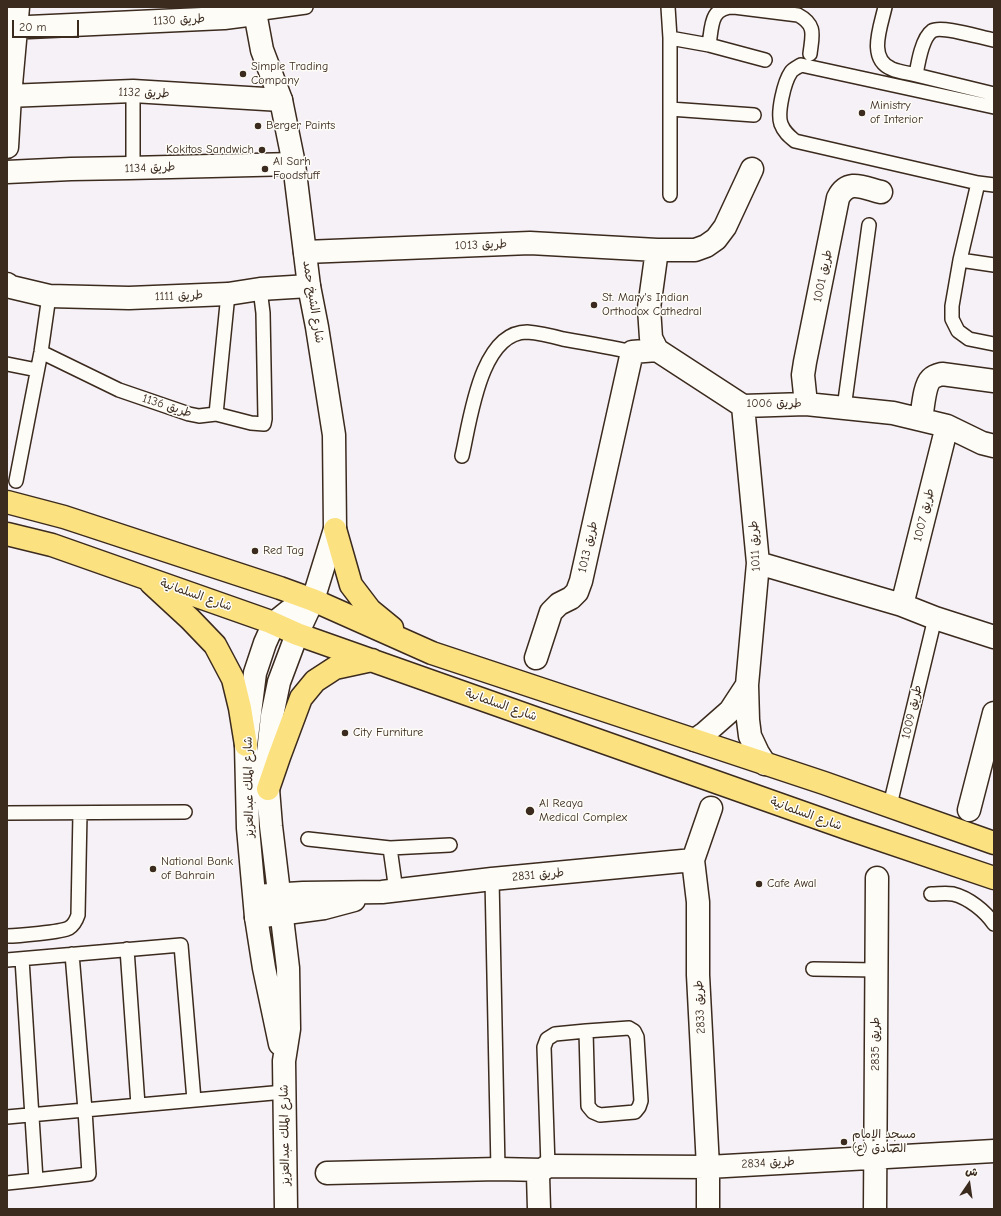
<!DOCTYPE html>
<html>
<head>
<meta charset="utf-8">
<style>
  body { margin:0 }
  #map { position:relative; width:1001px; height:1216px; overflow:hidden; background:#f6f1f6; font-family:"Comic Neue","Playpen Sans Arabic",sans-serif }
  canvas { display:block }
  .frame { position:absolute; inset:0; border:8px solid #3b2a1e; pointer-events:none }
  .north { position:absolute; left:949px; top:1164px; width:40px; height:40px; -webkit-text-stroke:3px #fdfcf7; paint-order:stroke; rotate:13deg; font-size:11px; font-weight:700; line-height:16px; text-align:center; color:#3b2a1e }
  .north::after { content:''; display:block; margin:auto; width:14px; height:18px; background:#3b2a1e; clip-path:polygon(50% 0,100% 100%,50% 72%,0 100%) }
  .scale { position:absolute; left:12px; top:20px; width:67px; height:18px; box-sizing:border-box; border:2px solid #3b2a1e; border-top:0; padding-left:5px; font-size:12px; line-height:14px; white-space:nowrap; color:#3b2a1e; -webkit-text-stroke:3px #fdfcf7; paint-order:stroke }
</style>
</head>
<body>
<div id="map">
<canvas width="1001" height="1216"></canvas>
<div class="frame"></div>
<div class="north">ش</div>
<div class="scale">20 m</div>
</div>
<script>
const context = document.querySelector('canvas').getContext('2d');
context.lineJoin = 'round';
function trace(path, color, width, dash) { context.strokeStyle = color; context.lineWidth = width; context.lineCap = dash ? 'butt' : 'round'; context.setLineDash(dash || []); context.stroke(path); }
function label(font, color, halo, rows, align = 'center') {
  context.font = font + ' "Comic Neue","Playpen Sans Arabic",sans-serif'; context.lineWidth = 3; context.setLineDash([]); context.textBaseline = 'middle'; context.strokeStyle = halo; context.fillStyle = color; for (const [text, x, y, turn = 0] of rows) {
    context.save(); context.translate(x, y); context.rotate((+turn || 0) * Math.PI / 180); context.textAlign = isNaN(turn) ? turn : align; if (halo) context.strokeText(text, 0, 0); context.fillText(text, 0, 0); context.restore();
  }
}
const service = new Path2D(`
  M668,7l2,31v157
  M885,7c-4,19 -18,52 7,62 7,3 16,4 24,6 2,-12 6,-37 16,-44 9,-6 50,7 62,9
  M255,14l51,-7
  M670,38l39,7 56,15
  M709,45c3,-19 1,-38 25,-38l64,8c19,10 14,21 12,39
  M916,75l78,19
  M133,91v77
  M994,107l-193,-42c-3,2 -8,4 -10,7 -7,10 -14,41 -10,52 3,8 8,12 14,17l183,42 16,2
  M670,109l84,6
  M978,183l-18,77 -8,46v13l6,12 11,8 25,5
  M960,260l34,5
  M41,352l78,38 70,24 10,2 17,-2 35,9 13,1 1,-5 -2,-106 -3,-24
  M7,364l30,6
  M844,408l25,-183
  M216,414l12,-120
  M462,456c8,-34 18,-124 65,-124 12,1 25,4 36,7 23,4 46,8 69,13
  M16,481l25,-129 8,-56
  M890,805l45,-187
  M7,813l178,-1
  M308,839l82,9 6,43
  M390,848l60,-3
  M492,879l6,290
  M931,894c7,0 15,-1 22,0 16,4 32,17 41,30
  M7,936c10,0 55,-4 62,-8 5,-3 7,-7 9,-13l2,-102
  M127,949l11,156
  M22,959l14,221 53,-6 -4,-64 -13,-156
  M7,960l174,-15 13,155
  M813,969l64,1
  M7,1117l277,-25
  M548,1166l-4,-119 3,-8 8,-5 31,-3 43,-3 5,3 3,6 4,64 -2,6 -4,5 -35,3 -7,-3 -5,-6 -2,-75
  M7,1183l29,-3`);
const minor = new Path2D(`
  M7,28l217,-10 31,-4
  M7,96l126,-5 148,9
  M7,147l3,-51 8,-89
  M7,172l64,-3 58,-1 165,-4
  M657,250l-8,58 2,30 6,12
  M305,252l225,-9 127,7h38l11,-4 10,-7 9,-12 27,-58
  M7,284l4,3 38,9 80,2 99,-4 32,-5 49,-3
  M806,404l-3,-29 2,-13 33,-164c10,-20 26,-10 43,-6
  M743,406l15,157 -11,122 1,35 2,16 8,17 7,11
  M921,419c2,-10 3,-33 10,-40 3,-3 7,-4 11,-5l52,7
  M758,563l144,42 33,13 59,19
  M902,605l45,-179
  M536,658l15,-46 8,-8 12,-6 6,-6 4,-11 51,-229 25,-2 86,56 63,-2 87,9 54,13 35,17 12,3
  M695,740l10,-7 25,-22 17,-26
  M969,810l25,-97
  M255,896l48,-3 79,-1 110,-13 201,-19
  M256,917l68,-9 30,-8
  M327,1173l171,-4 44,1
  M539,1209l-1,-34 4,-5 6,-4 160,1 286,-16
  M708,1209v-42l-10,-192v-73l-5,-42 18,-52
  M875,1209l2,-331`);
const tertiary = new Path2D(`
  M254,7l8,43 19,50 13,64 15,122 8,41 17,108 1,94 -22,71 -16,34 -18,48 -7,34 -4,37v36l3,37 17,142 1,61 -5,32 2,148
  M280,1044l-16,-76 -8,-51 -8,-89 -2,-83 9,-72 10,-30 9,-20 15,-12 24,-11`);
const primary = new Path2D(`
  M7,502l57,15 216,71 33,12 119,53 392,130 170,60
  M335,529l16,56 19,25 22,18
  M7,534l45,11 216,76 29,13 552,195 145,49
  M151,583l39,36 25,26 18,34 7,29 6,37
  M268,789l11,-32 22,-59 14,-17 20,-13 37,-8`);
trace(service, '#3b2a1e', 16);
trace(minor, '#3b2a1e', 25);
trace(tertiary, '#3b2a1e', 25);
trace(primary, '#3b2a1e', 25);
trace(service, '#fdfcf7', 13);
trace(minor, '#fdfcf7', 22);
trace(tertiary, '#fdfcf7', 22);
trace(primary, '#fbe180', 22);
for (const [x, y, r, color] of [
  [243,74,4,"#3b2a1e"],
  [862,113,4,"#3b2a1e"],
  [258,126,4,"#3b2a1e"],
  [262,150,4,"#3b2a1e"],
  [265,169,4,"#3b2a1e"],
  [594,305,4,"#3b2a1e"],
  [255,551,4,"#3b2a1e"],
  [345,733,4,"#3b2a1e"],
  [530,811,5,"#3b2a1e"],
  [153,869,4,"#3b2a1e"],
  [759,884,4,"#3b2a1e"],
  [844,1142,4,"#3b2a1e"]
]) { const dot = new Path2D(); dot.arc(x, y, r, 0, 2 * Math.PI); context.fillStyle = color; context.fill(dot); trace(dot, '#fdfcf7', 1.5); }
label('12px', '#3b2a1e', '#fdfcf7', [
  ["طريق 1130",179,20,-3],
  ["طريق 1132",144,93,2],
  ["طريق 1134",150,168,-2],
  ["طريق 1013",481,245,-2],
  ["طريق 1001",823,276,-78],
  ["طريق 1111",179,296,-2],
  ["شارع الشيخ حمد",313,302,81],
  ["طريق 1006",774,404],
  ["طريق 1136",167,406,18],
  ["طريق 1007",924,515,-76],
  ["طريق 1011",755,546,-93],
  ["طريق 1013",588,547,-77],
  ["شارع السلمانية",196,595,19],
  ["شارع السلمانية",501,705,19],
  ["طريق 1009",912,712,-77],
  ["شارع الملك عبدالعزيز",249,787,-91],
  ["شارع السلمانية",806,814,20],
  ["طريق 2831",538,875,-5],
  ["طريق 2833",700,1007,-93],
  ["طريق 2835",876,1044,-90],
  ["شارع الملك عبدالعزيز",285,1135,-91],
  ["طريق 2834",768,1163,-3]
]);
label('12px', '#3b2a1e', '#fdfcf7', [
  ["Simple Trading",251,67],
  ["Company",251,81],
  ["Ministry",870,106],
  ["of Interior",870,120],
  ["Berger Paints",266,126],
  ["Kokitos Sandwich",254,150,"right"],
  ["Al Sarh",273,162],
  ["Foodstuff",273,176],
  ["St. Mary's Indian",602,298],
  ["Orthodox Cathedral",602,312],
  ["Red Tag",263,551],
  ["City Furniture",353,733],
  ["Al Reaya",539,804],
  ["Medical Complex",539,818],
  ["National Bank",161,862],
  ["of Bahrain",161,876],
  ["Cafe Awal",767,884],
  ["مسجد الإمام",852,1135],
  ["الصادق (ع)",852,1149]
], 'left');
</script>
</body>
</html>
